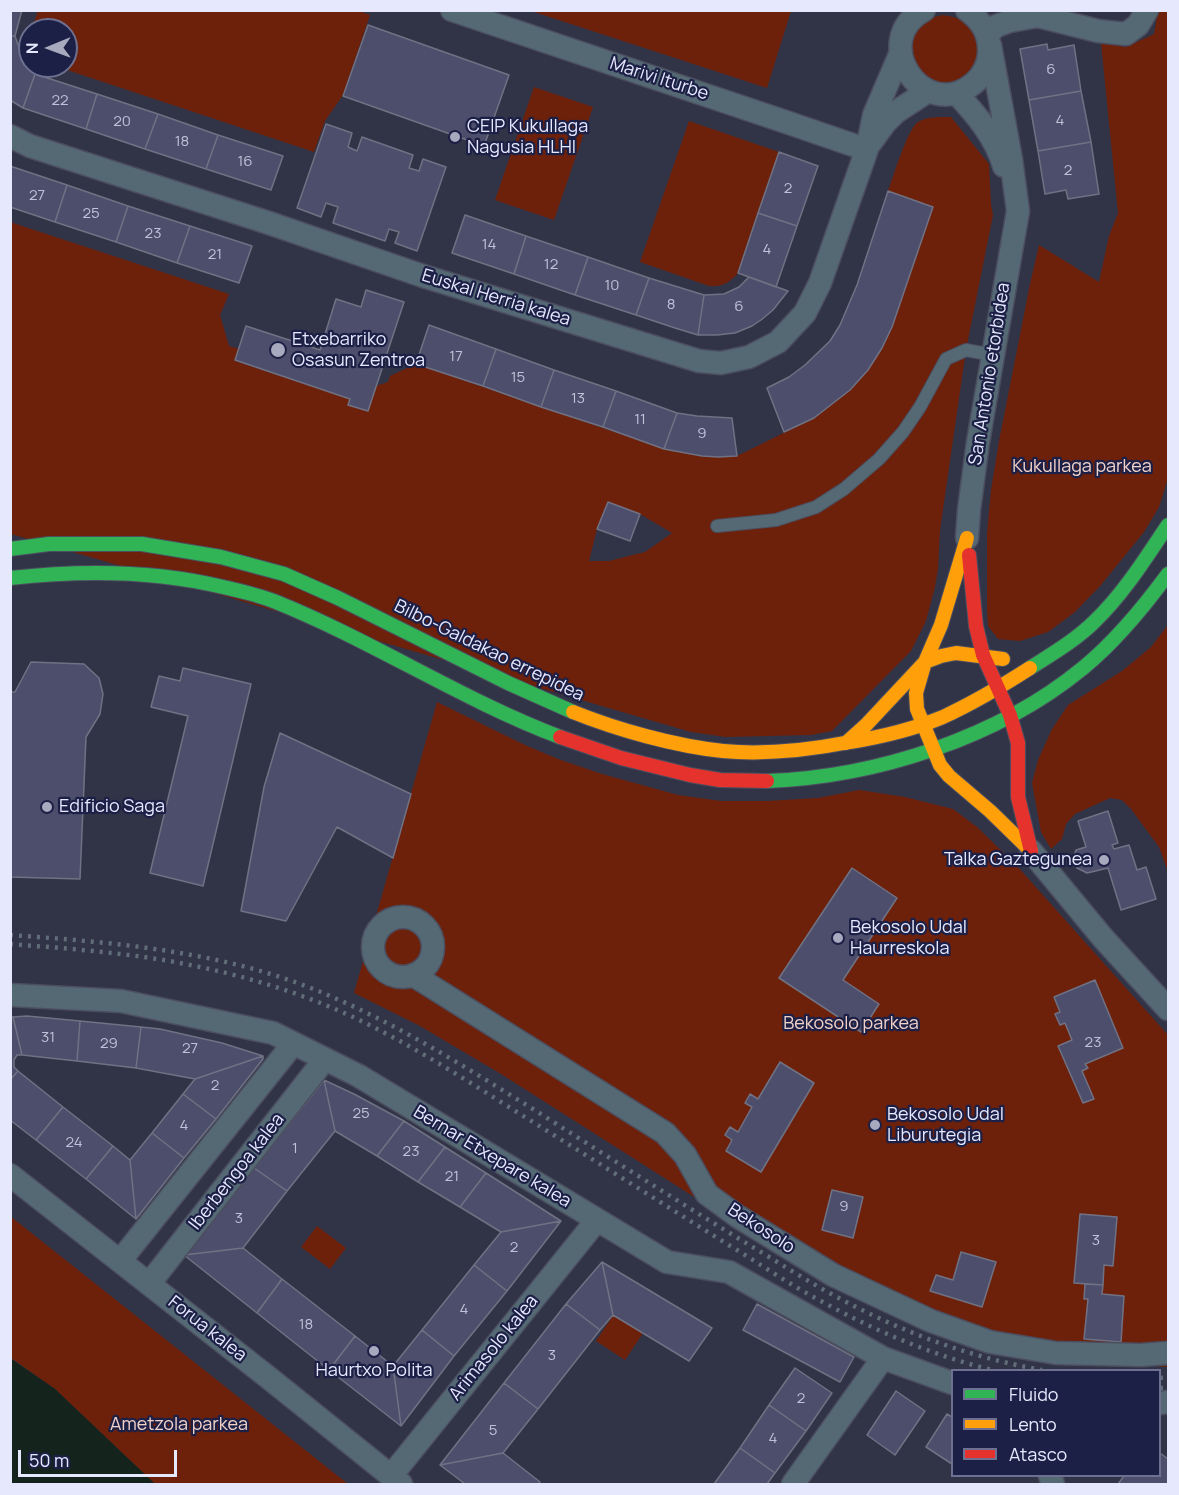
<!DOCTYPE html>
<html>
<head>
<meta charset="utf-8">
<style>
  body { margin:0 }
  #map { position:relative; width:1179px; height:1495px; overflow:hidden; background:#313347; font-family:Manrope,sans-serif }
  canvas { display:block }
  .frame { position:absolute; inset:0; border:12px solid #e6e9fe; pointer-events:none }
  .legend { position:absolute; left:951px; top:1369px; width:210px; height:108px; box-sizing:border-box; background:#1d2046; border:2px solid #6d7090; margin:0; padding:8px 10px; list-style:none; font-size:18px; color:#e6e9fe }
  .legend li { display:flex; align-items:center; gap:12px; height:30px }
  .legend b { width:30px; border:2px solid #6d7090 }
  .north { position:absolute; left:18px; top:18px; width:60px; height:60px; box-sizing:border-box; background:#1d2046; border:2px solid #6d7090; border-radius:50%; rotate:269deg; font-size:16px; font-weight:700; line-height:24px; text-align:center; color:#e6e9fe }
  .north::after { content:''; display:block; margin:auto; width:21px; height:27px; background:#a7a9be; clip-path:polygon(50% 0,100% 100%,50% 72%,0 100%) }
  .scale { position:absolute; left:18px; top:1450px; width:159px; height:27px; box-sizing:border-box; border:3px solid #e6e9fe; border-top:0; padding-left:8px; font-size:18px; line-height:21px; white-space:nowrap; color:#e6e9fe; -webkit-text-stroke:4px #1d2046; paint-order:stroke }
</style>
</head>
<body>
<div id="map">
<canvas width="1179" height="1495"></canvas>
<div class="frame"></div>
<ul class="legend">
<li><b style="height:8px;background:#30b455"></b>Fluido</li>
<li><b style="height:8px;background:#ff9f0a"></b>Lento</li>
<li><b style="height:8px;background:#e5322d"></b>Atasco</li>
</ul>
<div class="north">N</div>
<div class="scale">50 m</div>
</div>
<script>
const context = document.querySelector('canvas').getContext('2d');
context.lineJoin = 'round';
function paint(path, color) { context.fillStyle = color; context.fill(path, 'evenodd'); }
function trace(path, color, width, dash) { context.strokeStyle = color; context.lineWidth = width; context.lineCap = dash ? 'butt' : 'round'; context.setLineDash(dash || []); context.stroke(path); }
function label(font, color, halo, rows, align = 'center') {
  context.font = font + ' Manrope,sans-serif'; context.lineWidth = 4.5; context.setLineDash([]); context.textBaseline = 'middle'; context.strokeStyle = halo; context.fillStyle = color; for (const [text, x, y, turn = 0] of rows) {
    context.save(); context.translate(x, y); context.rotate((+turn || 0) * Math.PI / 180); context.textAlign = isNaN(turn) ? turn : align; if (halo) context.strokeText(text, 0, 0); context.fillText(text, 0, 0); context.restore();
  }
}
paint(new Path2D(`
  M38,11l318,-1 14,5 -27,80 -18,26 -11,31 -259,-86h11v-36h-35z
  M531,11h260l-24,77z
  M1158,11h10v467l-9,29 -15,25 -43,53 -26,27 -27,20 -28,9 -22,-2 -10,-13 -1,-16v-77l4,-43 8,-49 31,-157 9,-39 60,37 10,-46 9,-23 -17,-170 25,4 28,-13z
  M943,15c16,2 32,9 35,27 0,5 2,10 1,15 -1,6 -5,12 -8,17l-29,13 -22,-10 -12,-30c8,-19 13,-28 35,-32z
  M534,87l59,20 -39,113 -59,-20z
  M951,117l38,47 2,40 2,11 -27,135 -26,180 -2,39 -3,18 -9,34 -15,30 -79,80 -21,4 -85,2 -35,-5 -680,-198 -1,-312 219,72 -9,21 9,31 10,3 -4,12 115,38 -1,6 18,6 9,-25 12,-4 2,-6 26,-12 248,85 38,7 16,1 19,-1 77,-38 36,-28 32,-42 10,-21 41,-120 -45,-16c5,-14 20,-63 30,-69 10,-6 22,-5 33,-5zM607,503l33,11 32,19 -27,19 -36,9h-20l8,-32z
  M689,121l90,31 -41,121c-9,10 -15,14 -29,13l-69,-24z
  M1168,625v247l-9,-25 -28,-38 -9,-9 -12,-2 -35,16 -9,10 -4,15 -11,10 -10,-17 -9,-49 6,-23 14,-31 16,-24 54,-34 29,-24z
  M437,702l88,43 33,14 44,15 76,21 43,6h46l51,-3 41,-8 46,7 48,12 24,18 40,39 151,169v332l-159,-11 -206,-93 -115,-70 -187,-119 -81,-48 -66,-33z
  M10,1216l338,268h-193l-100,-95 -44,-31z
  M317,1226l29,22 -16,21 -29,-22z
  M614,1314l29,19 -18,27 -29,-19z`), '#6d200a');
paint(new Path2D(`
  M10,1358l45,31 100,95h-144z`), '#14241c');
const building = new Path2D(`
  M10,10h12l-7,26h-5z
  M368,25l141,50 -25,71 -141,-50z
  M10,36h5l7,20 13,18 -12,34 -13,-8z
  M1047,44l1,6 26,-5 7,46 -52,9 -9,-51z
  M35,74l62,20 -11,35 -63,-21z
  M1081,91l10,51 -53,9 -9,-51z
  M97,94l61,20 -13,35 -59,-20z
  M158,114l60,21 -12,34 -61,-20z
  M326,124l26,9 -4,14 9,4 5,-14 51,18 -4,13 10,3 4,-12 23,8 -29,84 -22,-8 4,-11 -10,-3 -4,12 -52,-18 5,-16 -12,-4 -5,14 -24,-9z
  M218,135l65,21 -12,34 -65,-21z
  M1091,142l8,52 -31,5 -2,-9 -21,4 -7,-43z
  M779,152l39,14 -21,60 -39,-13z
  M10,166l57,19 -12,37 -45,-15z
  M67,185l61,21 -12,36 -61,-20z
  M888,191l45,16 -41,120 -10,21 -14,22 -18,20 -36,28 -30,14 -17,-44 22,-11 16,-12 25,-24 10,-16 17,-40z
  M128,206l62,20 -13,37 -61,-21z
  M758,213l39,13 -21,61 -38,-14z
  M465,215l61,21 -12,38 -62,-21z
  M190,226l62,20 -13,37 -62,-20z
  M526,236l62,21 -13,38 -61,-21z
  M588,257l61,21 -13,37 -61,-20z
  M749,277l39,14 -15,19 -12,10 -9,6 -17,7 -18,2h-19l6,-40 20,-1 15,-7z
  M649,278l55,17 -6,40 -23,-7 -39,-13z
  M366,290l38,12 -36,109 -20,-6 2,-6 -115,-39 11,-34 74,24 16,-51 25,8z
  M429,325l67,24 -13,37 -67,-22z
  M496,349l58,21 -13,37 -58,-21z
  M554,370l62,21 -13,36 -62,-20z
  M616,391l61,22 -13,36 -61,-22z
  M677,413l20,3 35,2 5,38 -19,1 -16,-1 -38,-7z
  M608,502l32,12 -10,27 -33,-12z
  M31,662l53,2 15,14 4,16 -3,20 -14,23 -6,142 -70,-2v-185h5z
  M183,668l68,16 -48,202 -53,-13 38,-157 -37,-9 8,-31 21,5z
  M280,733l131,61 -18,64 -56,-31 -51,94 -45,-10 23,-124z
  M1108,811l10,32 -6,2 2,4 15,-4 8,25 9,-3 10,32 -35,11 -13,-42 -21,5 -10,-5 -4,-9 3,-9 10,-3 -8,-26z
  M852,868l45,30 -54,82 36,24 -18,28 -82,-54z
  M1095,980l28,68 -38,16 3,4 -6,3 12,28 -11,4 -25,-57 14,-6 -7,-17 -5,2 -5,-11 5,-2 -6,-15z
  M27,1016l53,5 -3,40 -55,-6 -9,-38z
  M10,1017h3l9,38h-5l-3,5v7l4,4 -8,9z
  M80,1021l61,6 -5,41 -59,-7z
  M141,1027l19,2 62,14 41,13 -68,23 -59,-11z
  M263,1056v3l-47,60 -33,-25 12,-15z
  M780,1062l34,21 -53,89 -35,-21 6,-11 -7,-5 5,-8 8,5 14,-25 -7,-4 5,-9 8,5z
  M18,1071l45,36 -27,33 -26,-20v-40z
  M324,1080l30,14 50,27 -27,35 -42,-25z
  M324,1080l11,51 -48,60 -33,-23z
  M183,1094l33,25 -32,39 -32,-25z
  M63,1107l50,39 -27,33 -50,-39z
  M404,1121l41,26 -27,35 -41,-26z
  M152,1133l32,25 -48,61 -6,-59z
  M113,1146l17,14 6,59 -50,-40z
  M445,1147l41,26 -26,34 -42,-25z
  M254,1168l33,23 -44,57 -59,7z
  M486,1173l75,48 -60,11 -41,-25z
  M832,1190l31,7 -10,41 -31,-8z
  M1080,1214l37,3 -4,49 -9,-1 -1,20 -29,-2z
  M561,1221l-54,70 -33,-26 27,-33z
  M243,1248l39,31 -25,34 -73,-58z
  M961,1252l35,10 -14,45 -52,-16 6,-16 17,5z
  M602,1262l110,66 -23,33 -76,-46z
  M602,1262l11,53 -13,15 -34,-26z
  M474,1265l33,26 -53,65 -32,-26z
  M282,1279l73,57 -26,34 -72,-57z
  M1085,1284l18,1 -1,9 22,2 -3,46 -37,-3 4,-40h-4z
  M566,1304l34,26 -62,79 -34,-26z
  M757,1304l97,53 -14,25 -97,-52z
  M422,1330l32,26 -53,70 -8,-60z
  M355,1336l38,30 8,60 -72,-56z
  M795,1368l37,25 -26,38 -37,-26z
  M504,1383l34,26 -35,44 -63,12z
  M896,1391l29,20 -30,44 -28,-20z
  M769,1405l37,26 -31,42 -35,-25z
  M947,1414l5,3v47l-26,-17z
  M740,1448l35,25 -8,11h-53z
  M503,1453l37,29 -2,2h-73l-25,-19z
  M1160,1453l8,6v25h-50l6,-8h36z`);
paint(building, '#4d4e6b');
trace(building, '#707284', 1.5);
const lane = new Path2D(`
  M717,526l59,-6 40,-13 28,-18 35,-30 24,-27 17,-25 26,-48 20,-9 27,5`);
const street = new Path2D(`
  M452,10l334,112 67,23 14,4
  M924,10c-56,30 -1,114 49,74 9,-7 16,-20 16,-31 1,-19 -7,-32 -22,-43
  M987,35l9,-9 14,-5 28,-5 60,15 28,3 12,-9 9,-15
  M956,93c20,21 40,45 48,73
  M10,136l20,10 239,77 154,53 276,85 22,2 28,-6 29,-15 27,-29 15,-30 47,-134 7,-34 27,-63
  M871,142l14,-19 11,-11 32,-21
  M967,538l2,-28 9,-68 40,-231 -7,-52 -21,-114
  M1031,851l72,87 65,71
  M373 947a30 30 0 1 1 60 0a30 30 0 1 1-60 0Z
  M413,975l252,158 20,22 22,39 30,22 96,59 98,46 59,21 66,11 85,2 27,-2
  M10,995l111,6 152,32 86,43 308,186 62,10 154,86 69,25
  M10,1175l259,203 132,106
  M120,1261l173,-217
  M149,1284l176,-225
  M1160,1403l8,-1
  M391,1476l206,-256
  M1050,1476l3,8
  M793,1484l90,-126`);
const fast = new Path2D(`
  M10,549l39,-5h93l79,13 63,17 54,24 170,85 65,29
  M10,578c71,-8 143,-8 213,9 18,4 36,8 53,15 97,39 186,98 284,135
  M1030,668c22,-14 46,-28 65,-47 29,-28 50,-62 73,-96
  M767,781c109,-4 231,-43 316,-113 33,-27 60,-60 85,-94`);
const slow = new Path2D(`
  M967,538l-26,87 -16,37 -9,31 1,16 23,56 9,11 41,35 41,40
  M573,712c45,18 102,34 150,39 42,4 86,-1 127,-9 31,-5 64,-13 93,-25 30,-14 59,-31 87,-49
  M846,743l20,-18 59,-63 16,-6 15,-3 47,6`);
const jam = new Path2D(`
  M969,555l7,71 7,29 27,60 8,28v54l13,54
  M560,737l61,21 69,17 30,5 47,1`);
trace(lane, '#4c4e5f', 14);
trace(street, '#4c4e5f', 25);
trace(fast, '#4c4e5f', 16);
trace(slow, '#4c4e5f', 16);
trace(jam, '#4c4e5f', 16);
trace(lane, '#546973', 12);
trace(street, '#546973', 22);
trace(fast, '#30b455', 14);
trace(slow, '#ff9f0a', 14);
trace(jam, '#e5322d', 14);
trace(new Path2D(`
  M10,935c112,8 225,17 329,65 68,30 131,70 194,109 69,44 138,88 208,131 27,16 55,34 83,50 70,39 139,66 218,80
  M10,944c62,5 124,9 185,22 54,11 109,28 160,52 57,27 111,62 165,96 71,44 141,89 212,133 30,18 58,38 89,54 54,30 111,54 171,69
  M1160,1378l8,-1
  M1160,1388h8`), '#616e78', 4.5, [3, 6]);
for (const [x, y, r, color] of [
  [455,137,6,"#a7a9be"],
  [278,350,8,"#a7a9be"],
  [47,807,6,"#a7a9be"],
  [1104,860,6,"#a7a9be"],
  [838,938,6,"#a7a9be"],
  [875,1125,6,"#a7a9be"],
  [374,1351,6,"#a7a9be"]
]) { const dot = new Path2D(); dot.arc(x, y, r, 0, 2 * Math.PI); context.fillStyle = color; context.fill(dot); trace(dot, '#1d2046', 2); }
label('15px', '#c0c2d9', null, [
  ["6",1051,70],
  ["22",60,101],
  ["4",1060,121],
  ["20",122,122],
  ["18",182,142],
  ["16",245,162],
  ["2",1068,171],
  ["2",788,189],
  ["27",37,196],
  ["25",91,214],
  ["23",153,234],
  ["14",489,245],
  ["4",767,250],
  ["21",215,255],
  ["12",551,265],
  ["10",612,286],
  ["8",671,305],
  ["6",739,307],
  ["17",456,357],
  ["15",518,378],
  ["13",578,399],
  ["11",640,420],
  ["9",702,434],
  ["31",48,1038],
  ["23",1093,1043],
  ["29",109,1044],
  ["27",190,1049],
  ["2",215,1086],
  ["25",361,1114],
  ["4",184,1126],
  ["24",74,1143],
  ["1",295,1149],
  ["23",411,1152],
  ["21",452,1177],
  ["9",844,1207],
  ["3",239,1219],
  ["3",1096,1241],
  ["2",514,1248],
  ["4",464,1310],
  ["18",306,1325],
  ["3",552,1356],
  ["2",801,1399],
  ["5",493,1431],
  ["4",773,1439]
]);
label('18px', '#e6e9fe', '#1d2046', [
  ["Marivi Iturbe",659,79,18],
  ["Euskal Herria kalea",496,298,17],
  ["San Antonio etorbidea",990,374,-81],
  ["Bilbo-Galdakao errepidea",489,651,26],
  ["Bernar Etxepare kalea",492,1157,31],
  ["Iberbengoa kalea",237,1172,-52],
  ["Bekosolo",761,1229,33],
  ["Forua kalea",207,1329,38],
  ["Arimasolo kalea",494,1348,-51]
]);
label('18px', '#e6e9fe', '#1d2046', [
  ["CEIP Kukullaga",467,127],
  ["Nagusia HLHI",467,148],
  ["Etxebarriko",292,340],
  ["Osasun Zentroa",292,361],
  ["Edificio Saga",59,807],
  ["Talka Gaztegunea",1092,860,"right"],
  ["Bekosolo Udal",850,928],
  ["Haurreskola",850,949],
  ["Bekosolo Udal",887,1115],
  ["Liburutegia",887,1136],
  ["Haurtxo Polita",374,1371,"center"]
], 'left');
label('18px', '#f1d2c9', '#1d2046', [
  ["Kukullaga parkea",1082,467],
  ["Bekosolo parkea",851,1024],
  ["Ametzola parkea",179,1425]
]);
</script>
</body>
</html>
